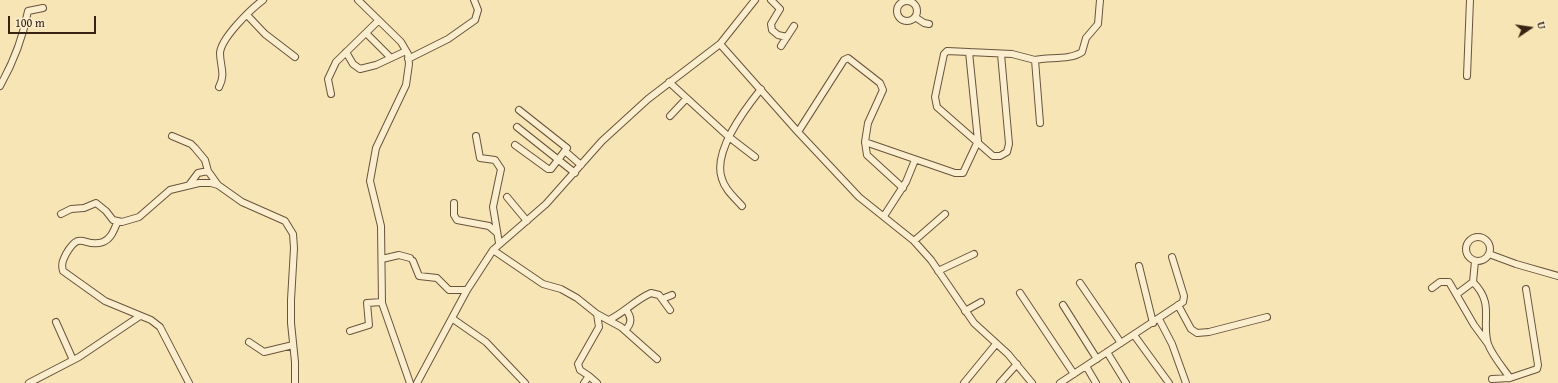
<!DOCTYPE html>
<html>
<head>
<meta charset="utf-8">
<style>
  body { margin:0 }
  #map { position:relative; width:1558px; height:383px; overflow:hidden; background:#f7e5b5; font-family:"Gentium Book Plus",serif }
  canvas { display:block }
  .north { position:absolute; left:1510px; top:8px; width:40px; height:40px; -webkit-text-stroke:3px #faeecf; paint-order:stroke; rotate:77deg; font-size:11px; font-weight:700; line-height:16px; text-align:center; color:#382313 }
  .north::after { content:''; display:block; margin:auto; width:14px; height:18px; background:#382313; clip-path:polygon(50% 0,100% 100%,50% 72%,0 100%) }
  .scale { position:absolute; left:8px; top:16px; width:88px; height:18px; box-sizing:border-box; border:2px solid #382313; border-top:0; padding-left:5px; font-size:12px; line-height:14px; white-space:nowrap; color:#382313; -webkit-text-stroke:3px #faeecf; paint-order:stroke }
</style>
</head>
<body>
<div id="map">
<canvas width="1558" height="383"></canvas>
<div class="north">U</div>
<div class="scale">100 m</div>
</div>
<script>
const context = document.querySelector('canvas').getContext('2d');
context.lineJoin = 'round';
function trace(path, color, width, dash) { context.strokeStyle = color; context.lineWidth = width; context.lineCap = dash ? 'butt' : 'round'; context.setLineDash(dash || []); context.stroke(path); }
const minor = new Path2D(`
  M358,0l43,42 7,12 1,10 -3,21 -30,63 -6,33 11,45 1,77 28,80
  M771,0l9,9 -9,15 1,6 6,5 9,2
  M897 11a10 10 0 1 1 20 0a10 10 0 1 1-20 0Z
  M247,15l18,19 30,23
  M915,17l9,6 5,1
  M366,33l25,25
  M720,44l78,88 61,65 55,44 17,19 43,63 34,31 24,29
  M781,46l13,-20
  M346,52l7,12 7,5 16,-4 30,-14
  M1001,54l8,90 -2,8 -7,4h-7l-56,-49 -2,-10 9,-43 3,-3 65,3 23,6 5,63
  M408,59l40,-20 27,-19 3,-10 -4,-10
  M1035,60c14,-3 36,0 47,-8l4,-14 12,-14 2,-24
  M1467,76l3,-76
  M669,82l60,55 26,20
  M0,86c13,-23 23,-49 28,-75l15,-3
  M219,87c7,-13 1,-21 1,-34 1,-15 31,-44 43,-53
  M331,94l-3,-15 8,-17 42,-41
  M670,116l16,-17
  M517,127l58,46
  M798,132l46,-72 4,-2 32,25 3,7 -15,33 -3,19
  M172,136l19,8 4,4 10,12 3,11 10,14
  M476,136l4,22 15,2 6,9 -8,38 6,36
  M515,145l33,24h3l16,-21 -48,-38
  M566,152l15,13
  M189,185l9,-12 10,-2
  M903,188l-36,-33 -2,-13 90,31h8l15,-32 -9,-89
  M507,197l20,24
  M454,203v12l3,5 32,6 8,7
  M742,206c-7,-8 -17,-16 -20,-27 -10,-27 23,-70 39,-90
  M61,214l10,-5 13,-1 12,-5 10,8 7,9 9,2 17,-5 31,-27 29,-7h12l7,2 24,17 43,19 8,13 1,14 -3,52v23l4,39v21
  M884,216l22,-34 9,-22
  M117,223c-3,7 -6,16 -14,19 -19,7 -22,-14 -37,12 -3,6 -5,10 -3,17l42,30 46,19 9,7 29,56
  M1466 249a12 12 0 1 1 24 0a12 12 0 1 1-24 0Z
  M914,241l31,-27
  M493,250l50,34 18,5 16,9 20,16 2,13 -21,37 2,6 9,6 -5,7
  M1489,254l27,10 42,12
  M382,259l17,-4 11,3
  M413,261l6,15 18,2 12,12h18
  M1475,261l-2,21c22,22 8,38 15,62 4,11 15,24 22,34
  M1139,266l14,57
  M938,271l36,-17
  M1080,283l41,60
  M1432,288l8,-6h9l25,43 14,19
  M1020,293l54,81
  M1457,294l16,-12
  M662,299l10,-4
  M1063,305l34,54
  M1178,305l13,24 6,4 12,-1 58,-15
  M965,311l16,-9
  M597,314l24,13 36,32
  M453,319l33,23 39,41
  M1159,319l13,25 14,39
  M609,320c16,-8 26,-20 42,-27l8,2 11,15
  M56,322l17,38
  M625,330c7,-6 7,-13 1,-20
  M350,331l19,-6 -2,-22 15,-1
  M1134,335l35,48
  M249,342l15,10 29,-7
  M1107,352l19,31
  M1086,366l10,17
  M589,376l8,7
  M1492,379l18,-1 27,-9 1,-4 -12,-76
  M29,383l50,-26 61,-41
  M417,383l50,-93 26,-40 53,-46 56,-63 46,-42 72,-55 35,-44
  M964,383l32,-39
  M1000,383l17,-19
  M1060,383l123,-81 1,-6 -12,-39`);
trace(minor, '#68543c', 8);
trace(minor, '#faeecf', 6);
</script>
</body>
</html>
